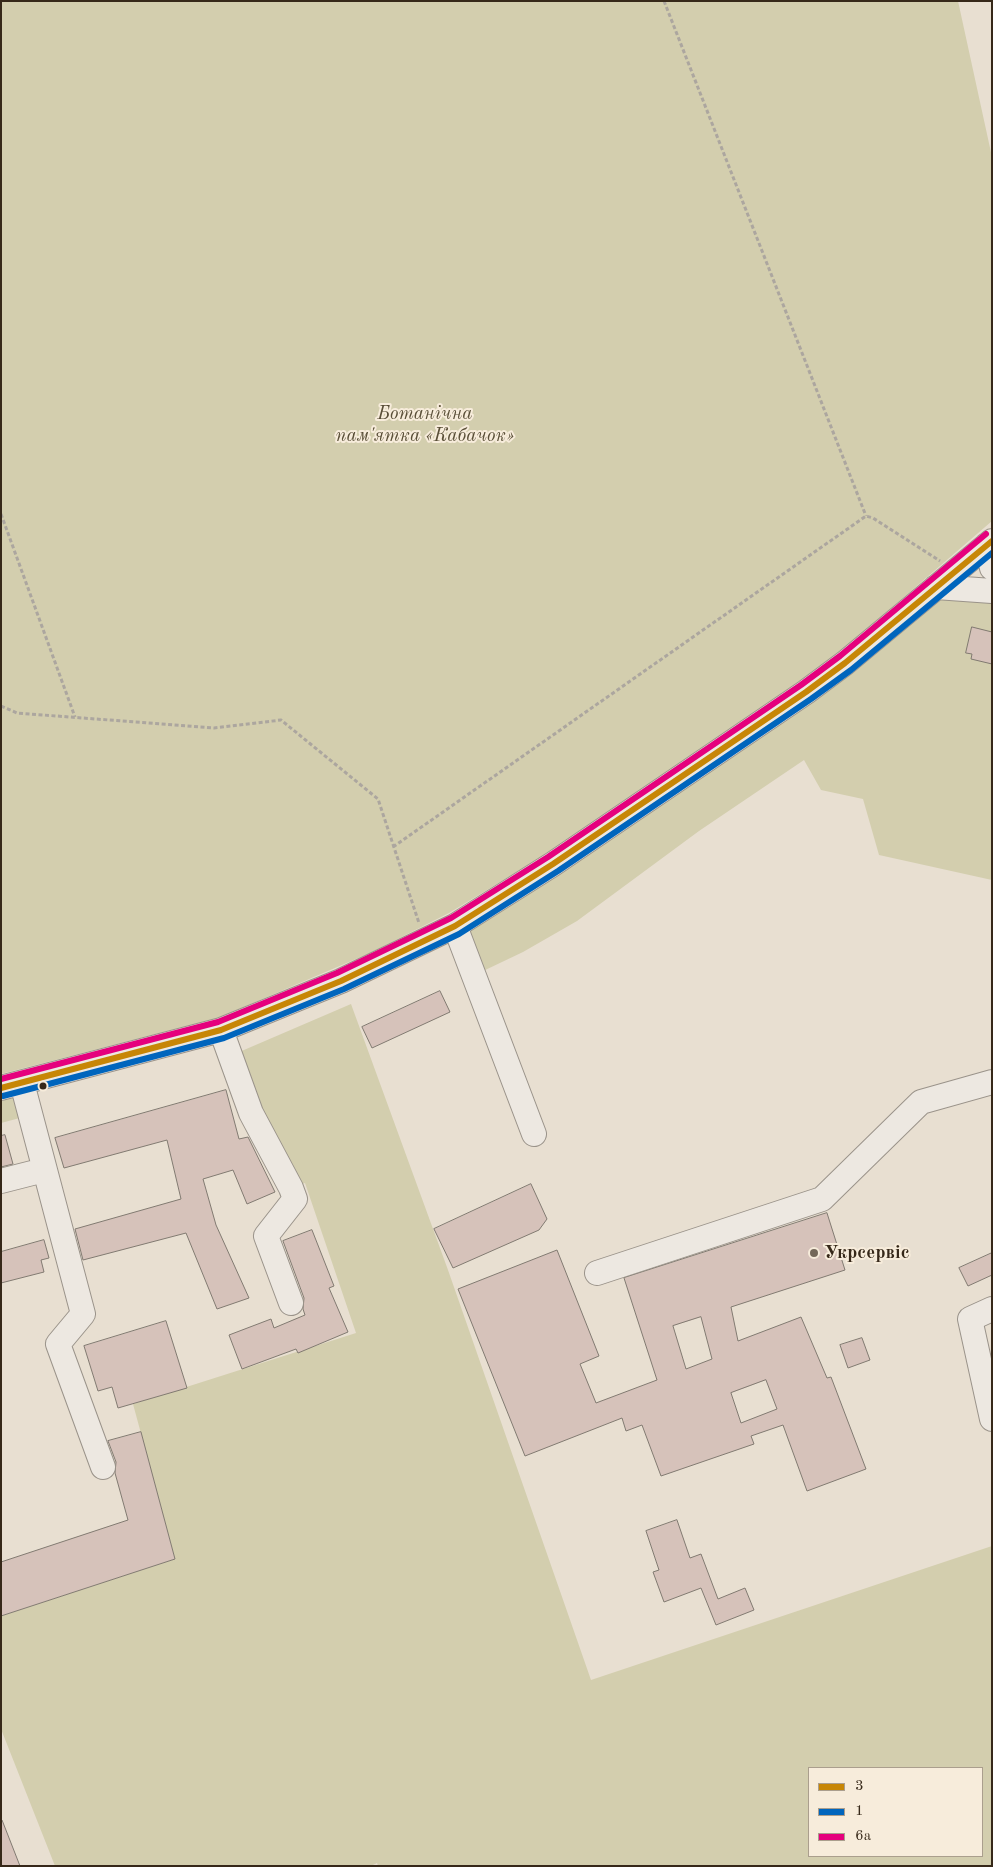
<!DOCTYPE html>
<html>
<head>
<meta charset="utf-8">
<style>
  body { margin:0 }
  #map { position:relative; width:993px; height:1867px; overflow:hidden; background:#e8dfd1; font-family:"Old Standard TT",serif }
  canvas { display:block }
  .frame { position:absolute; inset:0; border:2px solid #362819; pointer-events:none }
  .legend { position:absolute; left:808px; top:1767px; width:175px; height:90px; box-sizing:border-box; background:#f7ecdb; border:1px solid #aa9e8d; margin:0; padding:6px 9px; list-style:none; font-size:15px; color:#362819 }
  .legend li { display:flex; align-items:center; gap:10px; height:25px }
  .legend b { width:25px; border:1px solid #aa9e8d }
</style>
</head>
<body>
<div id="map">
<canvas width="993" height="1867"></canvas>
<div class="frame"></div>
<ul class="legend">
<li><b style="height:6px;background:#c78606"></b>3</li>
<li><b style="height:6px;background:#0065bd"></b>1</li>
<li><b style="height:6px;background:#e5007d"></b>6а</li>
</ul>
</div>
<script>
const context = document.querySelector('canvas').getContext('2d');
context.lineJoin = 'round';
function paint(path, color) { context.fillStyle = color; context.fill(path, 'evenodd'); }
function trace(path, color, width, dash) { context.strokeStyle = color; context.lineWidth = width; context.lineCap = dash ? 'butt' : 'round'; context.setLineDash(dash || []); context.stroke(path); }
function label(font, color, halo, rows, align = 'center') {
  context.font = font + ' "Old Standard TT",serif'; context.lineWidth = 4; context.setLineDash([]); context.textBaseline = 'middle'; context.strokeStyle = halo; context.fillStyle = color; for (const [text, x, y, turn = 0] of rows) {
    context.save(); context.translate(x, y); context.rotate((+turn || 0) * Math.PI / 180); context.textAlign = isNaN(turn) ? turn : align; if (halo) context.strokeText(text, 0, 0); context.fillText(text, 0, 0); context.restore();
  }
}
paint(new Path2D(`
  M1,1h957l34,156v364l-154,133 -39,28 -251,171 -99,60 -79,40 -152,65 -217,56z
  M936,587l56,4v289l-113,-25 -16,-56 -42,-9 -17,-30 -105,71 -122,90 -54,31 -42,20 -26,-46z
  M351,1004l97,266 143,410 401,-134v320h-614l-1,-3 -6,3h-316l-54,-137v-113l174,-57 -42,-155 223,-71 -51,-150 -14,5 -61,-132zM809,1768h173v88h-173z
  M25,1093l6,22 -30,8v-24z`), '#d3ceae');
const building = new Path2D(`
  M972,627l20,5v32l-21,-5 1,-5 -6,-1z
  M440,991l10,21 -78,36 -10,-21z
  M226,1090l13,49 9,-2 27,55 -28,12 -14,-34 -30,9 13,46 33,73 -32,11 -31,-76 -103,27 -8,-31 106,-30 -14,-59 -103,28 -9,-30z
  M5,1135l8,29 -12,3v-31z
  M531,1184l16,35 -8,11 -86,38 -19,-39z
  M827,1213l18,57 -114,37 7,34 63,-24 26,61 4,-1 35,92 -59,22 -24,-66 -32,11 3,8 -93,32 -19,-51 -16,6 -4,-13 -97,38 -67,-167 99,-39 42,106 -19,8 16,39 61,-23 -33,-102zM701,1317l11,42 -26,10 -13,-43zM766,1380l11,29 -36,14 -10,-30z
  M312,1230l22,56 -5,2 19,44 -50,21 -2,-4 -54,20 -13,-34 42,-16 3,9 31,-13 -2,-6 1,-11 -21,-57z
  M44,1240l5,18 -8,2 3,12 -43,11v-31z
  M992,1253v22l-24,11 -9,-18z
  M166,1321l21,67 -69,20 -6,-21 -14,4 -14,-45z
  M862,1338l8,22 -22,8 -8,-23z
  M141,1432l34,127 -174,57v-54l127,-42 -13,-47 1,-11 -8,-21z
  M677,1520l13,38 11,-4 17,45 27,-11 9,22 -38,15 -15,-37 -37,14 -11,-30 6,-2 -13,-39z
  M1,1820h1l18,46h-19z`);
paint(building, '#d6c2ba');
trace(building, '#817a71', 1);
const minor = new Path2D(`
  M987,545l5,23
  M936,587l56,4
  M455,926l79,208
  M221,1030l30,83 40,75 4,11 -29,37 25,67
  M22,1083l61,231 -25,30 45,123
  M1,1088l220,-58 120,-49 114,-55 98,-62 253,-172 39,-29 147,-122
  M1,1181l43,-11
  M597,1273l225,-74 99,-97 71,-20
  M992,1309l-22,10 22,100`);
trace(minor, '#9a938a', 26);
trace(new Path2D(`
  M664,1l202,515
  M1,514l74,203
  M1,706l16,7 197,15 67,-8 97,79 41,124
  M393,847l473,-331 7,2 67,43`), '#aca69f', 3, [4, 2.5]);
trace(minor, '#ede8e1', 24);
trace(new Path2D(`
  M1,1088l220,-58 120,-49 114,-55 98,-62 253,-172 39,-29 147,-122`), '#c78606', 6);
trace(new Path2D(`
  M3,1096l221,-58 120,-49 115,-55 99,-63 253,-172 40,-29 141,-117`), '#0065bd', 6);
trace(new Path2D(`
  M1,1079l217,-57 119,-49 114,-55 97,-61 253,-172 39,-29 146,-122`), '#e5007d', 6);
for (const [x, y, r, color] of [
  [43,1086,4.5,"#362819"],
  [814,1253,5,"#746859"]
]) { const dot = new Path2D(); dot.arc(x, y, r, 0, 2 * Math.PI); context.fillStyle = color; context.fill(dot); trace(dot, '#f7ecdb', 2); }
label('italic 19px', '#594e37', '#f7ecdb', [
  ["Ботанічна",425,414],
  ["пам'ятка «Кабачок»",425,436]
]);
label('bold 19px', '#362819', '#f7ecdb', [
  ["Укрсервіс",824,1253]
], 'left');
</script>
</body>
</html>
